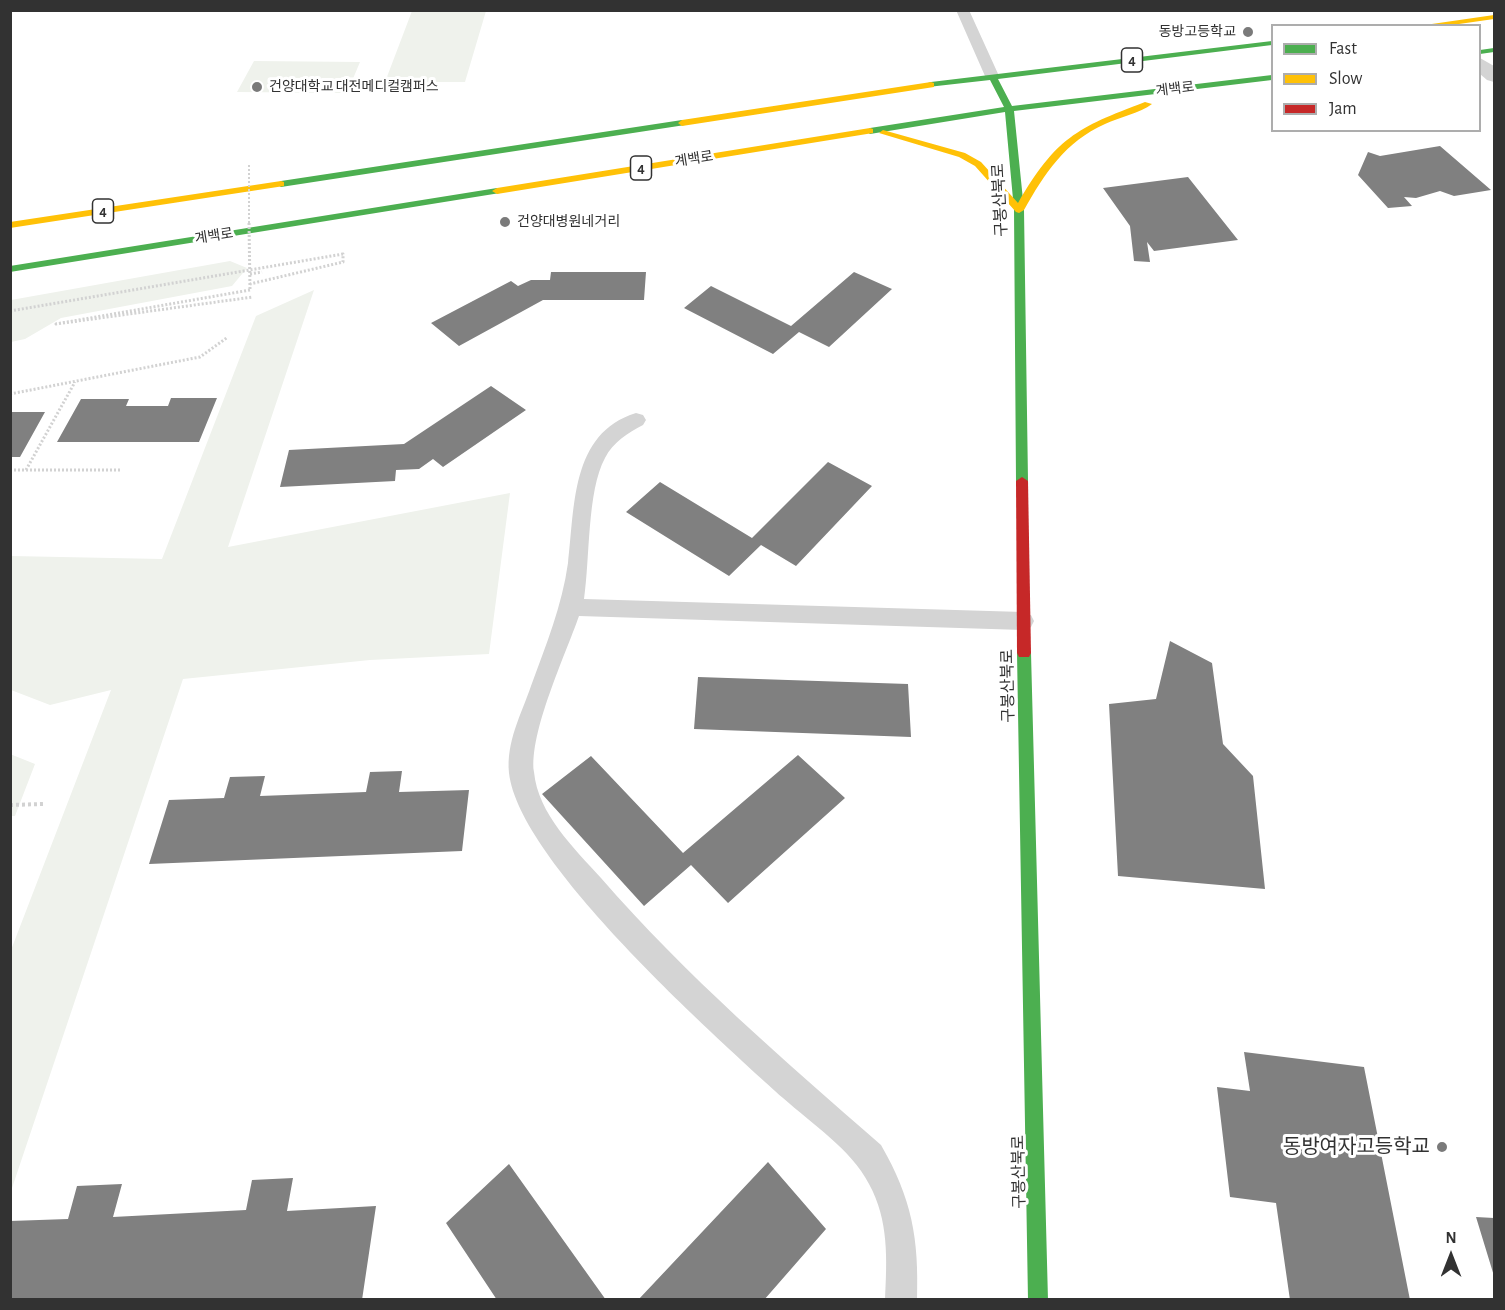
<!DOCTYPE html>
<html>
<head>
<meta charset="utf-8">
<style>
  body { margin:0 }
  #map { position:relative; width:1505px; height:1310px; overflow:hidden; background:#fff; font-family:"Alegreya Sans",sans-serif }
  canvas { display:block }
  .frame { position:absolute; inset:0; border:12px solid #323232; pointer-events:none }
  .legend { position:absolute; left:1271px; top:24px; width:210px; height:108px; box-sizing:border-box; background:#fff; border:2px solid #adadad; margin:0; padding:8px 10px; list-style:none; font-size:18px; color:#323232 }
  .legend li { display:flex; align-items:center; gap:12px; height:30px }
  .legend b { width:30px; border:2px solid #adadad }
  .north { position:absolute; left:1421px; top:1226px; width:60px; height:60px; -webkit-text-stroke:4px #fff; paint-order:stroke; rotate:0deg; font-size:16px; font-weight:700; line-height:24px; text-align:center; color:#323232 }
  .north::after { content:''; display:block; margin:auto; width:21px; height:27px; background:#323232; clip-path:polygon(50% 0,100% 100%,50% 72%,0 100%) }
</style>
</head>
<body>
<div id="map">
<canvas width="1505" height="1310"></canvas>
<div class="frame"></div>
<ul class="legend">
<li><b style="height:8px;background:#4caf50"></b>Fast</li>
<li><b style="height:8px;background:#ffc107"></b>Slow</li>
<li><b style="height:8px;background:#c62828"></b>Jam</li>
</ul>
<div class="north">N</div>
</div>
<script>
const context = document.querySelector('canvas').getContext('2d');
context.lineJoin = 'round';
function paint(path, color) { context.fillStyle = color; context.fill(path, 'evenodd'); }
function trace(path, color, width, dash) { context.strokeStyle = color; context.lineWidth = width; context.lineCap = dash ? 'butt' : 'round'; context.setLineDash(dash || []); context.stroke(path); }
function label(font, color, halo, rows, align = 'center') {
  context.font = font + ' "Alegreya Sans","Noto Sans KR",sans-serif'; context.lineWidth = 6; context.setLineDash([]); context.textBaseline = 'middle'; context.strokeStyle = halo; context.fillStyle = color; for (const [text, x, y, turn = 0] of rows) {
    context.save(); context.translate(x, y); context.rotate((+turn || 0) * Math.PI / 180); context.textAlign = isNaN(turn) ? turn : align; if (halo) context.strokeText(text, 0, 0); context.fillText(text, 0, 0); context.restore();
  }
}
paint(new Path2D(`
  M412,11h74l-21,71h-80z
  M254,61l106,1 -13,31 -110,-1z
  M230,261l17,7 -15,18 -171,32 -36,21 -14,3v-42z
  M314,290l-86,257 282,-54 -21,161 -119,6 -187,19 -172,512v-241l100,-260 -61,15 -39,-15v-134l151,3 94,-243z
  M10,754l25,10 -20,52h-4z`), '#eff2ec');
paint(new Path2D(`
  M1440,146l51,44 -37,6 -14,-5 -24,7 -12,-1 8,9 -24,2 -30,-33 10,-23 12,4z
  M1188,177l50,63 -84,11 -7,-9 3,20 -16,-1 -4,-35 -27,-38z
  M551,272h95l-2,28h-101l-84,46 -28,-23 80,-42 7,5 13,-6h19z
  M854,272l38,17 -63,58 -30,-15 -26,22 -89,-46 27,-22 80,40z
  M491,386l35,24 -83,57 -10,-8 -14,10 -23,1 -1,11 -115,6 9,-37 115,-6z
  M171,398h46l-18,44h-142l24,-43h48l-3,7h42z
  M10,412h35l-25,45h-10z
  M828,462l44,24 -76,80 -35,-21 -32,31 -103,-64 34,-30 92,56z
  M1170,641l42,22 11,81 30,32 12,113 -147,-13 -9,-172 47,-5z
  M698,677l210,7 3,53 -217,-8z
  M798,755l47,43 -117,105 -37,-38 -47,41 -102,-112 49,-38 92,97z
  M402,771l-3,21 70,-2 -7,61 -313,13 20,-64 55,-2 6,-21 35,-1 -5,20 106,-4 4,-20z
  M1244,1052l120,15 46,233h-120l-14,-97 -46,-6 -13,-110 33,4z
  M768,1162l58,67 -62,71h-126z
  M509,1164l97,136h-109l-51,-77z
  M293,1178l-6,33 89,-5 -14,94h-352v-79l58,-2 9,-33 45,-2 -9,33 133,-7 6,-30z
  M1476,1217l18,1v58z`), '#808080');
trace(new Path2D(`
  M250,274l12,-2
  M250,290l-194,34 197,-27
  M10,311l333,-57v8l-93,22
  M10,394l190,-37 28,-20
  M10,470h112
  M26,470l49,-88`), '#d2d2d2', 3, [2, 2]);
trace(new Path2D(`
  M10,805l33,-1`), '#d2d2d2', 4, [3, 3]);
paint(new Path2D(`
  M956,10h13l30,66 -2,3 -5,1 -7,-4z
  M636,413l7,2 3,5 -3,5c-15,8 -30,17 -38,33 -18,33 -15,101 -21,141l439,13 8,3 3,6 -3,6 -8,3 -444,-14c-14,40 -50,117 -45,156 4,42 40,76 67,106 85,98 183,182 280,267 31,54 38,93 36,155h-32c2,-40 4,-80 -16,-116 -18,-35 -57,-60 -86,-86 -68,-62 -264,-236 -274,-325 -3,-31 12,-58 22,-87 15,-41 31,-80 37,-123 7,-54 2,-130 68,-150z`), '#d4d4d4');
paint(new Path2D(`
  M1480,58l14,8v16l-7,-2 -7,-6z`), '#d4d4d4');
paint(new Path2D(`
  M1272,41v4l-274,34 14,27 260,-31v5l-258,31 10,99 4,271 -6,4 -4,-1 -2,-3 -2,-271 -9,-98 -135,22 -4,-3 4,-3 134,-21 -14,-27 -62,7v-4l3,-1z
  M1494,48v4l-14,2v-4z
  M682,120l3,1v4l-404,62 -5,-3 5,-3z
  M497,188l3,1v4l-490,79v-6z
  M1024,647l5,2 2,4 17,647h-20l-11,-647 2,-4z`), '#4caf50');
paint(new Path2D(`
  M1494,15v4l-49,7h-27z
  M931,82l3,1v4l-252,39 -4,-3 4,-3z
  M1145,102l7,2c-12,9 -32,13 -47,20 -40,18 -60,49 -81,86l-5,3 -3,-1 -41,-46 -16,-9 -80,-24 4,-3 82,23 16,9 37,41c38,-65 58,-75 127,-101z
  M870,128l3,1v4l-376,61 -5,-3 5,-3z
  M281,181l3,1v4l-274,42v-6z`), '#ffc107');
paint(new Path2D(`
  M1022,477l6,4 3,172 -2,4h-10l-2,-4 -1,-172z`), '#c62828');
trace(new Path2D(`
  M249,165v60`), '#d2d2d2', 2, [2, 2]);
trace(new Path2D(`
  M249,223l1,67`), '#d2d2d2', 3, [2, 2]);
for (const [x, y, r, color] of [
  [1248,32,6,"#7a7a7a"],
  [257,87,6,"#7a7a7a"],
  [505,222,6,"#7a7a7a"],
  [1442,1147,6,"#7a7a7a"]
]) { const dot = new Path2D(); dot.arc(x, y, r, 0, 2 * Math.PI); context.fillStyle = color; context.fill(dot); trace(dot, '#fff', 2); }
label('14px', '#323232', '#fff', [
  ["동방고등학교",1236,32,"right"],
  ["건양대학교 대전메디컬캠퍼스",269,87],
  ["건양대병원네거리",517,222]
], 'left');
label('14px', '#323232', '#fff', [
  ["계백로",1175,89,-7],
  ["계백로",694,159,-9],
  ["계백로",214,236,-9]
]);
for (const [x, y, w] of [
  [1132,60,21],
  [641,168,21],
  [103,211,21]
]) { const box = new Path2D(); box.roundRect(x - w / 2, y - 12, w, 24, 4.5); context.fillStyle = '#fff'; context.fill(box); trace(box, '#323232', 1.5); }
label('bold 15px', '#323232', null, [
  ["4",1132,60],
  ["4",641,168],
  ["4",103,211]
]);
label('16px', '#323232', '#fff', [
  ["구봉산북로",1000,200,-93],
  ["구봉산북로",1008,686,-91],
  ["구봉산북로",1019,1172,-91]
]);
label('20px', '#323232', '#fff', [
  ["동방여자고등학교",1430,1147]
], 'right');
</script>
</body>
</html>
